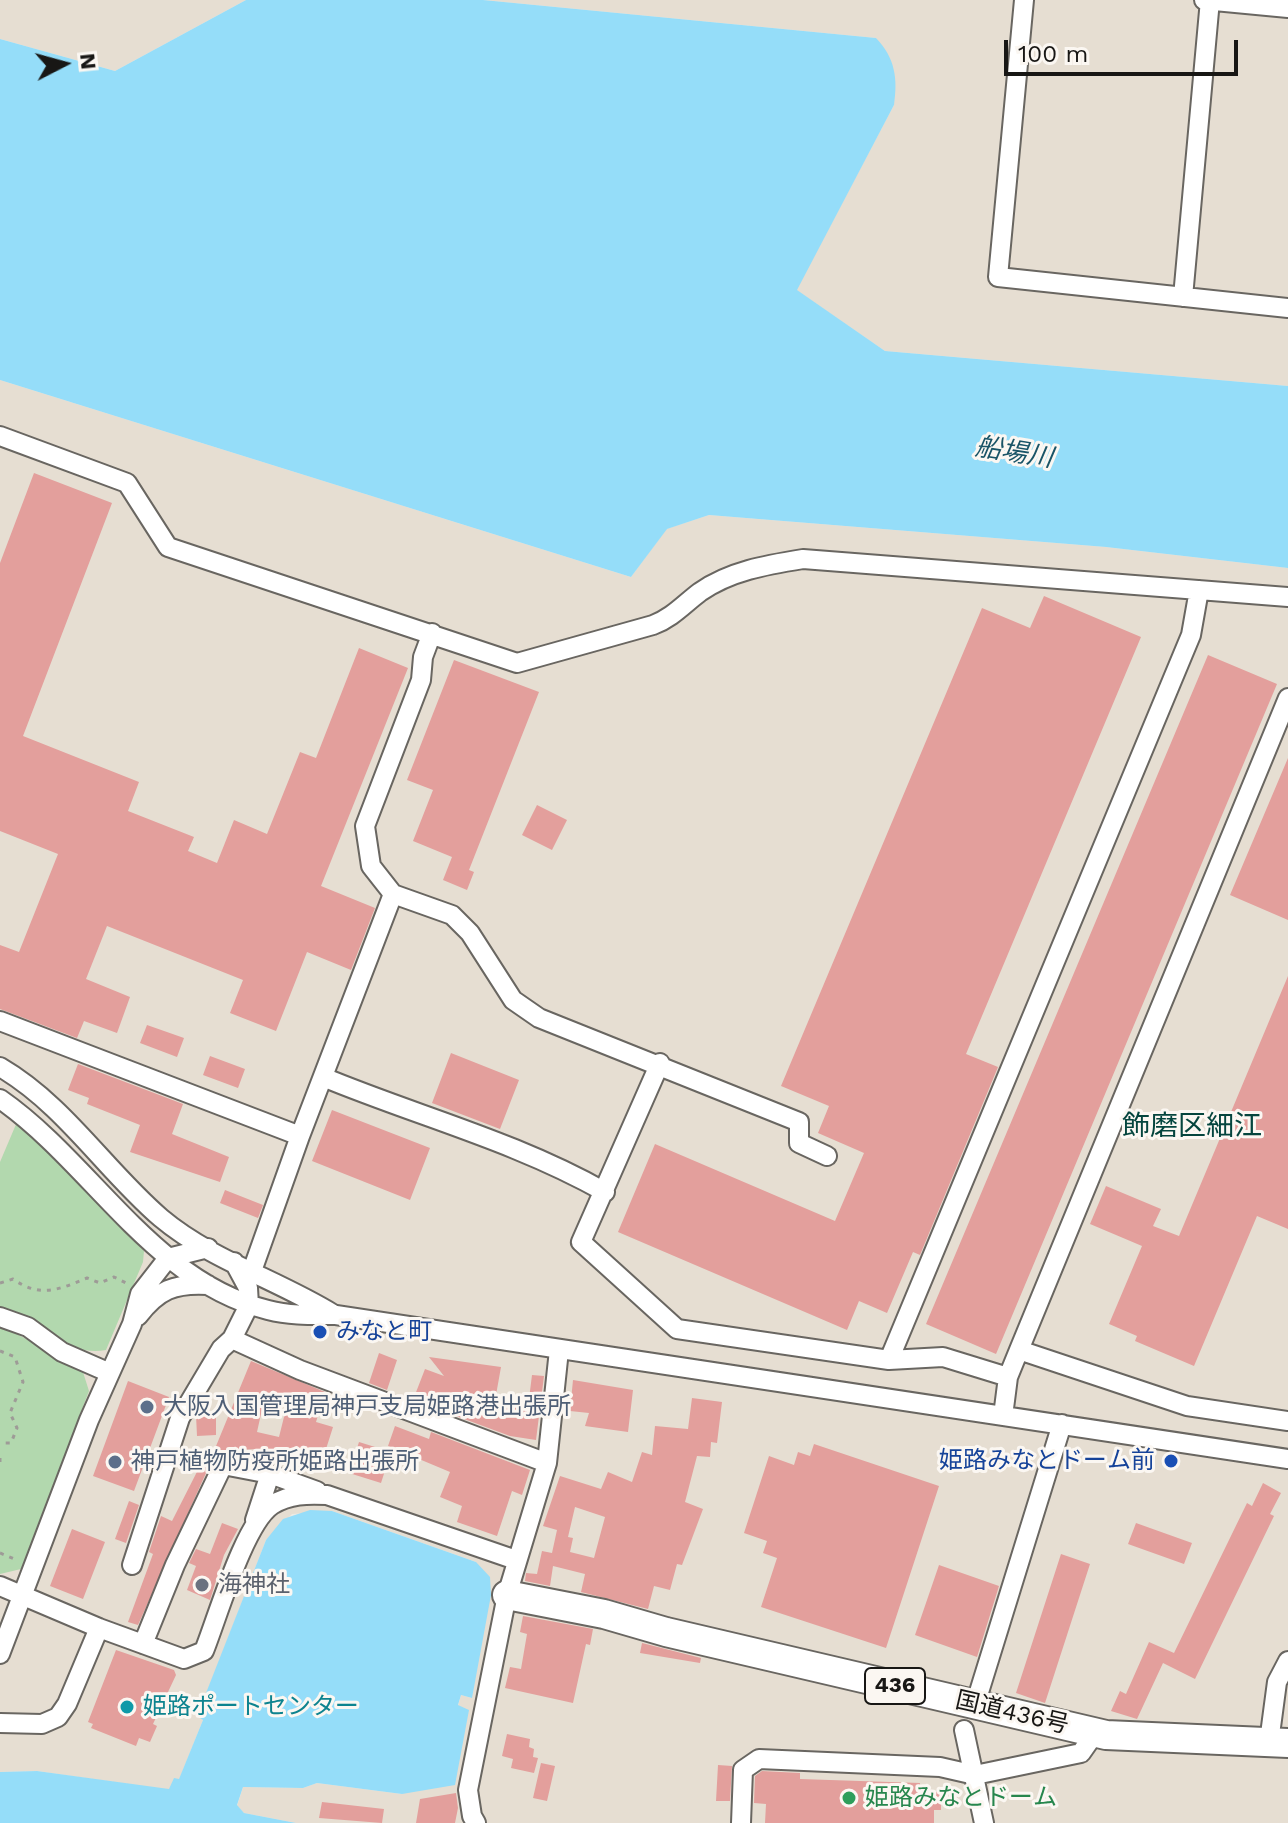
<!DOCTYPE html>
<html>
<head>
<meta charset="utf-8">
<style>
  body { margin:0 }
  #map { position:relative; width:1288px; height:1823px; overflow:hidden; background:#eeeae4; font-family:"Work Sans",sans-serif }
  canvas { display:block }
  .north { position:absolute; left:24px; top:24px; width:80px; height:80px; -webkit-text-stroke:6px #fbf7f2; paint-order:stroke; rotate:84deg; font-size:22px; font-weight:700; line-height:32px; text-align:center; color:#181715 }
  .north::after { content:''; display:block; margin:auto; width:28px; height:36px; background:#181715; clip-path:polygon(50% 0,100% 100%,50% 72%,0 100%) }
  .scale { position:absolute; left:1004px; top:40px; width:234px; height:36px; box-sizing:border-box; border:4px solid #181715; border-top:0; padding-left:10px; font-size:24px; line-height:28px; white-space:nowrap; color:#181715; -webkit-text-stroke:6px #fbf7f2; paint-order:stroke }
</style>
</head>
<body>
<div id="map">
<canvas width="1288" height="1823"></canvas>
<div class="north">N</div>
<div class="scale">100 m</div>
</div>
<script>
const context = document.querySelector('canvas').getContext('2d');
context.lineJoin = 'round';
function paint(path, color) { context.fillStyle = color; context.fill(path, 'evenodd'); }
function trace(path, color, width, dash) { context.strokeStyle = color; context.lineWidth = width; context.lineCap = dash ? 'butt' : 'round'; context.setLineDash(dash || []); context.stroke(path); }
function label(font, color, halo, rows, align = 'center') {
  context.font = font + ' "Work Sans","Noto Sans JP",sans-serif'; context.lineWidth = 6; context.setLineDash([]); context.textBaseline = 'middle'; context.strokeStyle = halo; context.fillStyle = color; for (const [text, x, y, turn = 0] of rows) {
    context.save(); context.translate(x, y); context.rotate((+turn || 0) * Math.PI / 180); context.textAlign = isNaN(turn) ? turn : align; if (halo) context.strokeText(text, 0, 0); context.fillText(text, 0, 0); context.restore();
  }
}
paint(new Path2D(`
  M0,0h246l-131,71 -115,-32z
  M483,0h805v386l-403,-35 -89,-61 98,-185 -18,-67z
  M0,380l631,197 35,-48 43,-14 397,32 182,21v1255h-992l-52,-10 -7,-7 6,-19 60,1 14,-5 85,11 56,-88 3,-11 11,3 4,-136 -144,-51 -40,3 -26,26 -68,176 5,4 -24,60 -10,10 -132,-19 -37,1z`), '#e6ded2');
paint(new Path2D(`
  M17,1122l127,129 -1,11 -37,88c-33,6 -49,-16 -75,-31 -10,-5 -21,-8 -31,-12v-145z
  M0,1325l82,44 7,22 -68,178 -21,5z`), '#b2d8ae');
paint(new Path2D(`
  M246,0h237l393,38c19,20 22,40 18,67l-97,185 88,61 403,35v182l-182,-21 -397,-32 -42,14 -36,48 -631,-197v-341l115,32z
  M310,1510l22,1 144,51 14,15 1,18 -19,103 -11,-3 -3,10 11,5 -14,75 -53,9 -85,-11 -14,5 -60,-1 -6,18 7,8 52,10h-296v-51l37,-1 132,18 5,-11 5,1 24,-59 -6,-4 69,-176 17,-21z`), '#95ddf9');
paint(new Path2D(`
  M34,473l78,30 -89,233 116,46 -11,29 66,26 -6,14 29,12 17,-43 33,14 33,-82 16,6 43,-110 49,20 -87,218 54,22 -24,62 -44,-18 -31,79 -46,-18 13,-33 -136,-54 -21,53 44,18 -13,36 -33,-12 -7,17 -77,-29v-64l19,7 39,-98 -58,-23v-268z
  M1044,596l97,41 -175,417 32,13 -78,188 -7,-3 -26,61 -28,-12 -12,29 -229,-98 37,-88 180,77 29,-68 -46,-20 11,-27 -48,-20 201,-478 48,20z
  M1208,655l69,29 -281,670 -70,-30z
  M454,660l85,32 -70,178 5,2 -7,18 -24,-10 9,-23 -39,-16 20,-51 -26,-10z
  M1288,758v162l-58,-25z
  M537,805l30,15 -15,30 -30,-15z
  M1288,976v253l-31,-13 -63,150 -59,-25 2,-5 -28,-12 33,-78 -52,-22 16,-38 55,23 -8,17 26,10z
  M147,1025l37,13 -7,19 -37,-14z
  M451,1053l68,27 -19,49 -68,-26z
  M210,1056l35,13 -7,19 -35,-13z
  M78,1064l105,40 -11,30 57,23 -9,25 -90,-30 10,-27 -53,-21 2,-6 -21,-8z
  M332,1110l98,38 -20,52 -98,-39z
  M225,1190l38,15 -5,13 -38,-15z
  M379,1353l18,7 -10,30 -18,-7z
  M429,1357l72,10 -5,28 32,12 4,-32 12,1 -8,64 -26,-4 -97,-36 12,-31 19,7z
  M251,1361l74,31 -9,30 17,5 -13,41 -64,-13 2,-6 -44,2zM265,1396l22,9 -8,32 -22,-5z
  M573,1380l60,10 -5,42 -43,-6 4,-13 -19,-2z
  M128,1381l41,16 -35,94 -41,-15z
  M692,1398l30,4 -5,41 -6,-1 -1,15 -13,-1 -12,46 18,7 -21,56 -5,-1 -7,26 -16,-4 -6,23 -67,-17 4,-18 -32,-8 -3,20 -25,-5 1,-8 11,1 5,-23 10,2 5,-23 -14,-4 17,-50 41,13 7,-17 24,10 10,-30 10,3 3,-29 33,3zM575,1507l30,10 -11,41 -24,-6 3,-14 -5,-1z
  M216,1414v21l-19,1 -1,-21z
  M395,1426l34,13 2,-7 99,38 -8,25 -10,-4 -15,45 -40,-14 5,-16 -22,-9 10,-25 -62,-26z
  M359,1442l32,10 -10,31 -32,-10z
  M814,1444l125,42 -53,162 -125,-41 16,-49 -14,-5 4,-12 -23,-8 25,-77 25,9 4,-13 12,4z
  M203,1460l7,4 -72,161 -10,-3 25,-68 -4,-2 12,-36 11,5z
  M1263,1483l18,10 -11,21 4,2 -79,163 -32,-16 -26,56 -26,-8 9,-20 6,3 23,-52 25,11 73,-150 5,3z
  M129,1501l10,4 -13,38 -11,-4z
  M222,1523l16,6 -14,26 -14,45 -23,-10 9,-24 -7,-3 7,-14 14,5z
  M1136,1523l56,20 -8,21 -56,-20z
  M72,1529l33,13 -22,57 -33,-13z
  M1061,1554l29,10 -45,139 -29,-10z
  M939,1565l60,21 -22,71 -62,-22z
  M523,1616l70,13 -3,16 -4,-1 -13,59 -68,-15 5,-21 11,2 6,-35 -7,-2z
  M642,1643l59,15 -1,5 -60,-10z
  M116,1650l58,20 2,5 -23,49 4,2 -7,16 -11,-4 -3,8 -45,-18 2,-4 -5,-2z
  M507,1734l23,5 -1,8 5,2 -1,8 5,1 -4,15 -23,-5 2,-9 -11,-3z
  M541,1763l14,3 -8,35 -14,-3z
  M718,1765l14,1 -2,35h-14z
  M762,1771l38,2v6l120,4 -1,8 22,1v18h-7v13h-169l1,-19 -12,-1 1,-27z
  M456,1793l2,15 -3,15h-39l4,-24z
  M322,1802l62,7 -2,14 -63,-5z`), '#e39f9c');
const minor = new Path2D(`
  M1024,0l-26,277 290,31
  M1204,0l84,8
  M1183,297l27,-297
  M0,436l127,47 41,64 349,116 136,-38c19,-7 31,-21 47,-33 30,-21 66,-27 103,-33l485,38
  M432,633l-9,24 -2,23 -56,146 6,40 22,28 59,21 18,18 43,67 26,18 260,104v21l28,13
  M0,1021l300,115
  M660,1063l-79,179 96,87 212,31 54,-3 65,20
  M0,1067c65,38 105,103 161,151 50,42 117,62 172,96
  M323,1077c94,39 192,64 282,115
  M0,1099c92,64 153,183 268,211 23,6 45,5 68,5l952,144
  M252,1271l48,-135 93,-242
  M138,1316c20,-26 36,-33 70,-31
  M0,1317l28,10 34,25 48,21
  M232,1339l68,31 247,93
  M1019,1350l168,56 101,15
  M889,1360l302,-725 8,-45
  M1003,1416l5,-39 11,-27 269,-652
  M255,1520l15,-46
  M132,1565l48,-147 41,-69 11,-10 17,-34 -1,-17 -14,-26
  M0,1586l99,42 85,31 20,-8c14,-35 40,-127 68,-146 17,-11 36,-11 55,-10l189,65
  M143,1644l32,-79 48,-100 47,9 47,17
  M0,1654l89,-234 43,-96 8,-30 28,-36 40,-10
  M975,1705l87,-281
  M0,1723l42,1 16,-7 9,-13 32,-76
  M964,1730l20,93
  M1269,1742l8,-60 11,-21
  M476,1823l-4,-7 -4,-26 39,-195 40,-132 12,-113
  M741,1823l2,-53 16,-11 181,8 35,8 106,-22 14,-20`);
const highway = new Path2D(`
  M507,1595l97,19 62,18 440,103 182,8`);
trace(minor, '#696661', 22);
trace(highway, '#696661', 32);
trace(new Path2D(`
  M0,1283l13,-4c27,19 45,11 74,-1l13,5 14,-6 14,7
  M0,1351l15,6 8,25 -13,31 7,15 -6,15h-11
  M0,1458v9
  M0,1553l17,7`), '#9e9b97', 3, [4, 6]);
trace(minor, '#fff', 18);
trace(highway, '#fff', 28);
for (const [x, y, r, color] of [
  [320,1332,8,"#1a4fb4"],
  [147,1407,8,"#5c6f8a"],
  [1171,1461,8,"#1a4fb4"],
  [115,1462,8,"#5c6f8a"],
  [202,1585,8,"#6b7280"],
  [127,1707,8,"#0f9aa8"],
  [849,1798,8,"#2e9e5b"]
]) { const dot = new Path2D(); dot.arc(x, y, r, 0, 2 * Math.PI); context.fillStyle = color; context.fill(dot); trace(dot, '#fbf7f2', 3); }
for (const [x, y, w] of [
  [895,1686,60]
]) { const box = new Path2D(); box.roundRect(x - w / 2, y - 18, w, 36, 6); context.fillStyle = '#fbf7f2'; context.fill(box); trace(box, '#181715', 2); }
label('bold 22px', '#181715', null, [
  ["436",895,1686]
]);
label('24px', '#164399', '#fbf7f2', [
  ["みなと町",336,1332],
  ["姫路みなとドーム前",1155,1461,"right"]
], 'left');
label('24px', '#4e5e75', '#fbf7f2', [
  ["大阪入国管理局神戸支局姫路港出張所",163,1407],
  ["神戸植物防疫所姫路出張所",131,1462]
], 'left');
label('24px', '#5b616d', '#fbf7f2', [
  ["海神社",218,1585]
], 'left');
label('24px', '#0d838f', '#fbf7f2', [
  ["姫路ポートセンター",143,1707]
], 'left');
label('24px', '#181715', '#fbf7f2', [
  ["国道436号",1012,1713,13]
]);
label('24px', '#27864d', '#fbf7f2', [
  ["姫路みなとドーム",865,1798]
], 'left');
label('italic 26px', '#195467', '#fbf7f2', [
  ["船場川",1014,453,9]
]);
label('28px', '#05453e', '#fbf7f2', [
  ["飾磨区細江",1192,1127]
]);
</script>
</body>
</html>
